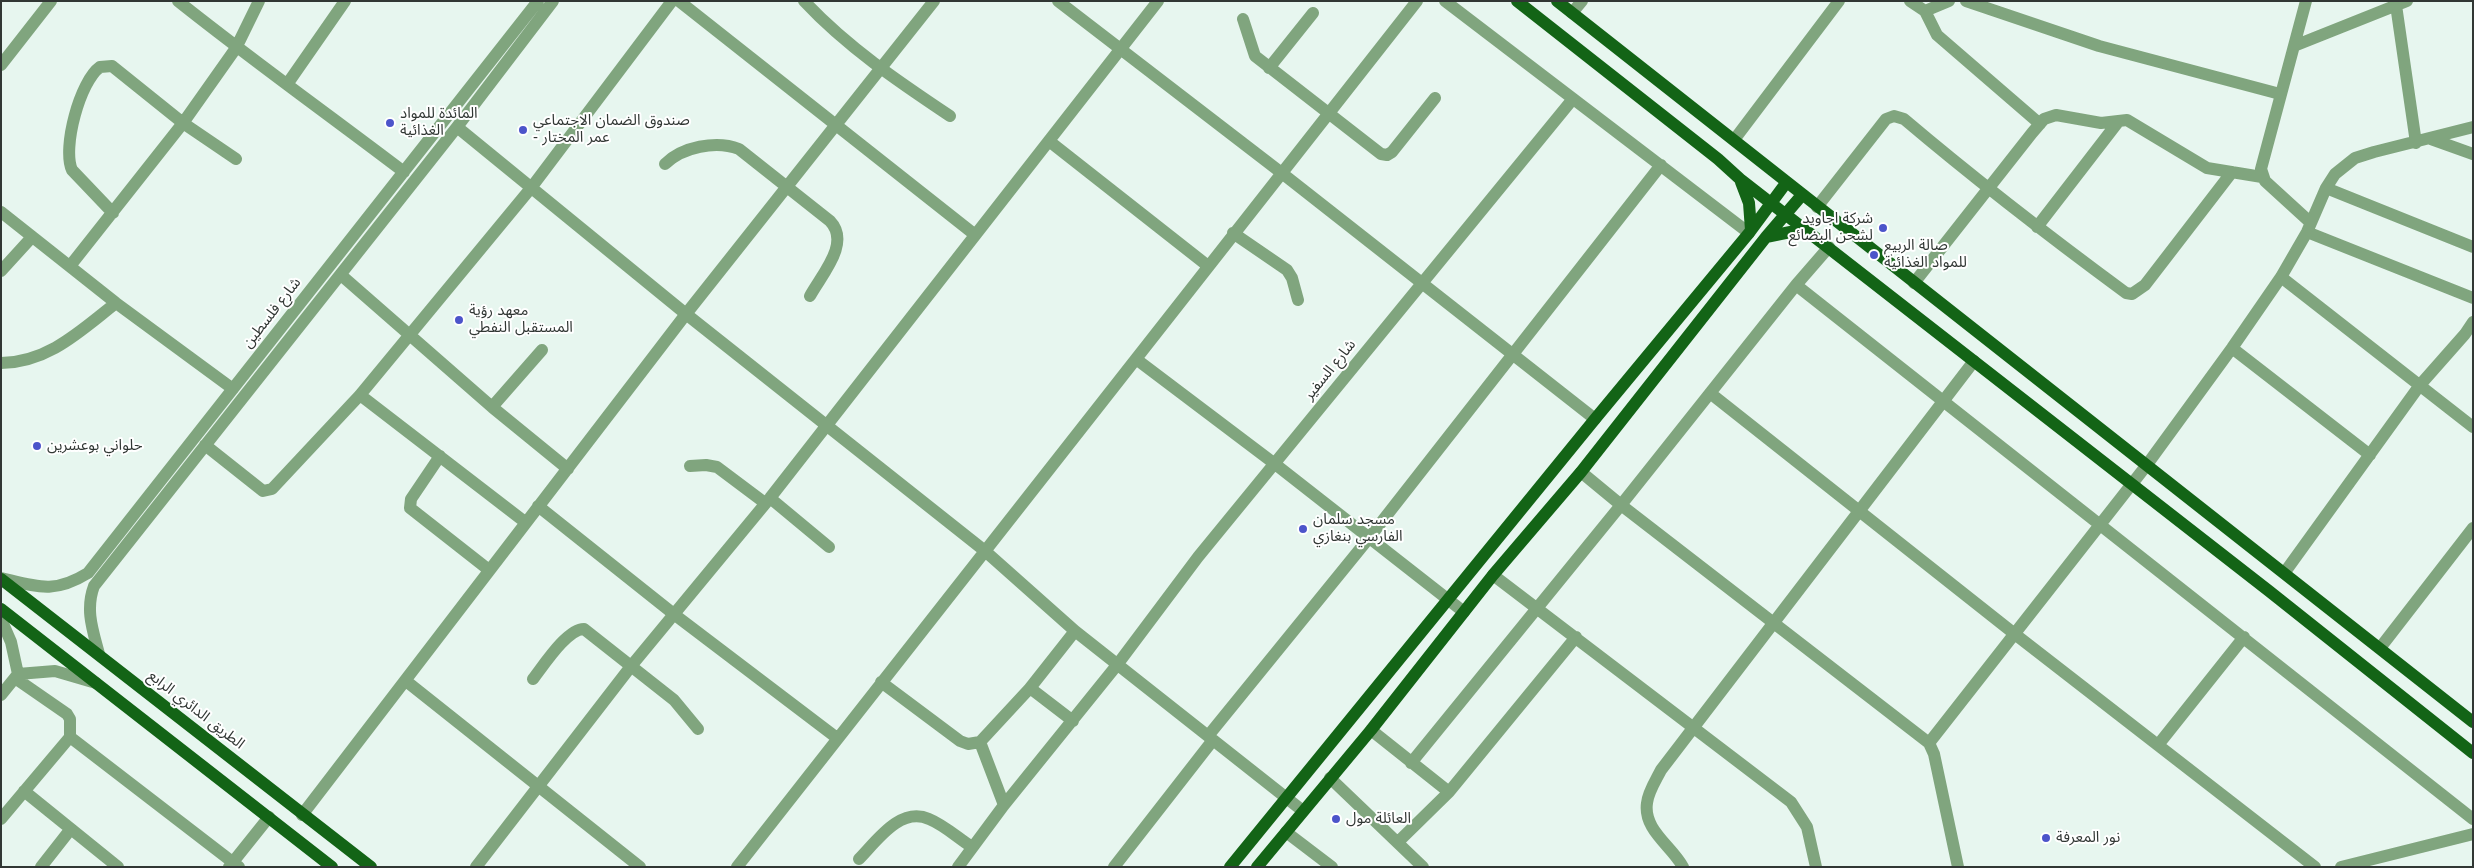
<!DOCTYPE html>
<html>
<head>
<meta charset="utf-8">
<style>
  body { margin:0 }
  #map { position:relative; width:2474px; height:868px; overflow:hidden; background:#e7f6ef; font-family:Helvetica,sans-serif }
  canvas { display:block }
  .frame { position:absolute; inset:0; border:2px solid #313734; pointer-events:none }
</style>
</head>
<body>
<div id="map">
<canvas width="2474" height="868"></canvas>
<div class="frame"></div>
</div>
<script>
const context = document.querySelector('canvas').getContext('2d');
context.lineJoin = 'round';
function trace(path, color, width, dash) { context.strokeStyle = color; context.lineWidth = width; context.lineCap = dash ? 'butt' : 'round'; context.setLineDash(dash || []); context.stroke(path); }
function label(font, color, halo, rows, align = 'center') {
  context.font = font + ' Helvetica,"Noto Sans Arabic",sans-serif'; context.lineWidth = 4; context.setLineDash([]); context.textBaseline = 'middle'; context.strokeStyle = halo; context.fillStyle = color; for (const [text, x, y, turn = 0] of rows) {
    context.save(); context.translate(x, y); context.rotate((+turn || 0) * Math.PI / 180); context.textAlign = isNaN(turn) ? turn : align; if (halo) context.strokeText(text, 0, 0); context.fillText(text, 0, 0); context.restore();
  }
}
trace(new Path2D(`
  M178,1c74,59 151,114 226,171
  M679,1l295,233
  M804,1c43,46 95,81 146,115
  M1058,1l225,173 312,245
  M1445,1l304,232
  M1910,1l15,10 24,-10
  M1966,1l133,45 181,48
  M2306,1l-45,168 4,12 46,42
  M2396,5l20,138
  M1925,11l12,24 103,89
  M1572,13l10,-12
  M1243,19l12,37 126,98 6,1 5,-3 43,-54
  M2294,46l113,-45
  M1,65l50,-64
  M1269,68l44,-55
  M288,83l57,-82
  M457,127l229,187 299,237 90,80 228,180
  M2431,139l42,15
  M1734,140l105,-139
  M1049,141l159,125
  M665,164c17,-17 51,-24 74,-15l91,72c21,22 -8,53 -20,75
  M2326,188l147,59
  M1817,207l69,-88 8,-3 10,3c72,61 146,118 222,174l6,1 13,-9 87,-113
  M1,212l115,91 117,86
  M113,213l-41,-43c-10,-22 8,-89 28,-103l12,-1 71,57 53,36
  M2037,227l81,-105
  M2307,232l166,66
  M1233,233l54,37 5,8 6,22
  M70,266l113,-143 53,-75 23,-47
  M1,271l31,-34
  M341,275l151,132 76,62
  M2281,277l192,150
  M1914,283l118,-150 12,-14 12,-4 45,8 26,-3 80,48 55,9
  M1796,285l677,534
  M2232,348l138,107
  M1136,359l139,105 189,148
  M1,363c48,-1 79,-32 115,-60
  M1710,393l306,242 299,232
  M360,395l165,127
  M492,407l50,-57
  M205,445l58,46 9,-2 88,-94 171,-207 141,-187
  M440,456l-29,43 -1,9 79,62
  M690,466l16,-1 11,2 48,36
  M1581,472l40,33 308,238 5,11 24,113
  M770,498l59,49
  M538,506l137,109 162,123
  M2285,572l135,-187 45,-51 8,-12
  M1493,575l298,227 16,25 9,40
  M1,578c37,9 53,16 87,-5l450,-572
  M1,619l10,23 7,32 -17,21
  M2380,648l93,-120
  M99,654c-6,-23 -14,-44 -5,-68l363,-459 96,-126
  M18,674l37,-3 41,12
  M533,679c11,-14 34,-50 51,-50l90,71 24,29
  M406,681l234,186
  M881,682l79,59 8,3 12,-2 50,-54 45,-57
  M1030,688l43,33
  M1371,730l78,62
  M1208,736l161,-198 292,-373
  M70,737l169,130
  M980,742l24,63
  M1929,743l217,-277 86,-118 49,-71 26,-45 19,-44 9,-14 20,-16 19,-6 99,-25
  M2158,745l86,-108
  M1411,763l210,-258 175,-220 33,-38
  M1330,778l93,89
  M24,791l94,76
  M302,815l384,-501 248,-313
  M1,819l69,-82v-18l-3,-5 -52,-36
  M1286,832l46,35
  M1398,842l51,-50 127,-155
  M859,859c17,-17 41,-53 70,-40 15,6 29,19 43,28
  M41,867l29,-37
  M229,867l40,-50
  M476,867l156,-202 138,-167 388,-497
  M737,867l680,-866
  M958,867l46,-62 113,-140 81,-108 374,-457
  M1114,867l99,-127
  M1683,867c-11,-21 -40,-37 -36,-64 1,-11 9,-23 14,-33l313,-409
  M2341,867l132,-33`), '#80a57e', 12);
trace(new Path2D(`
  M1517,1l201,158 22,20 529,412 204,162
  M1557,1l916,721
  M1741,182l8,21 2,27
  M1766,237l39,-8
  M1,579l370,288
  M1,609l331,258
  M1230,867l365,-448 154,-186 37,-50
  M1257,867l114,-137 122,-155 88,-103 185,-235 36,-42`), '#136416', 12);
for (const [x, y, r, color] of [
  [390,123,5,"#4c54ca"],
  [523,130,5,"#4c54ca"],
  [1883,228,5,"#4c54ca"],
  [1874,255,5,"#4c54ca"],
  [459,320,5,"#4c54ca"],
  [37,446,5,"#4c54ca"],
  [1303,529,5,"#4c54ca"],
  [1336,819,5,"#4c54ca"],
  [2046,838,5,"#4c54ca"]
]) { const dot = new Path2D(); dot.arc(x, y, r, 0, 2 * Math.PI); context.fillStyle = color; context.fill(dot); trace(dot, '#fff', 2); }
label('15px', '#313734', '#fff', [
  ["المائدة للمواد",400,114],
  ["الغذائية",400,131],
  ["صندوق الضمان الاجتماعي",533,121],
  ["- عمر المختار",533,138],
  ["شركة اجاويد",1873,219,"right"],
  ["لشحن البضائع",1873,236,"right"],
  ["صالة الربيع",1884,246],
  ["للمواد الغذائية",1884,263],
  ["معهد رؤية",469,311],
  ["المستقبل النفطي",469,328],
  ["حلواني بوعشرين",47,446],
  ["مسجد سلمان",1313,520],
  ["الفارسي بنغازي",1313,537],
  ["العائلة مول",1346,819],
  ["نور المعرفة",2056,838]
], 'left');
label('15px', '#313734', '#fff', [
  ["شارع فلسطين",272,313,-52],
  ["شارع السفير",1330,370,-51],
  ["الطريق الدائري الرابع",196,710,38]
]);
</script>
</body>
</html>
